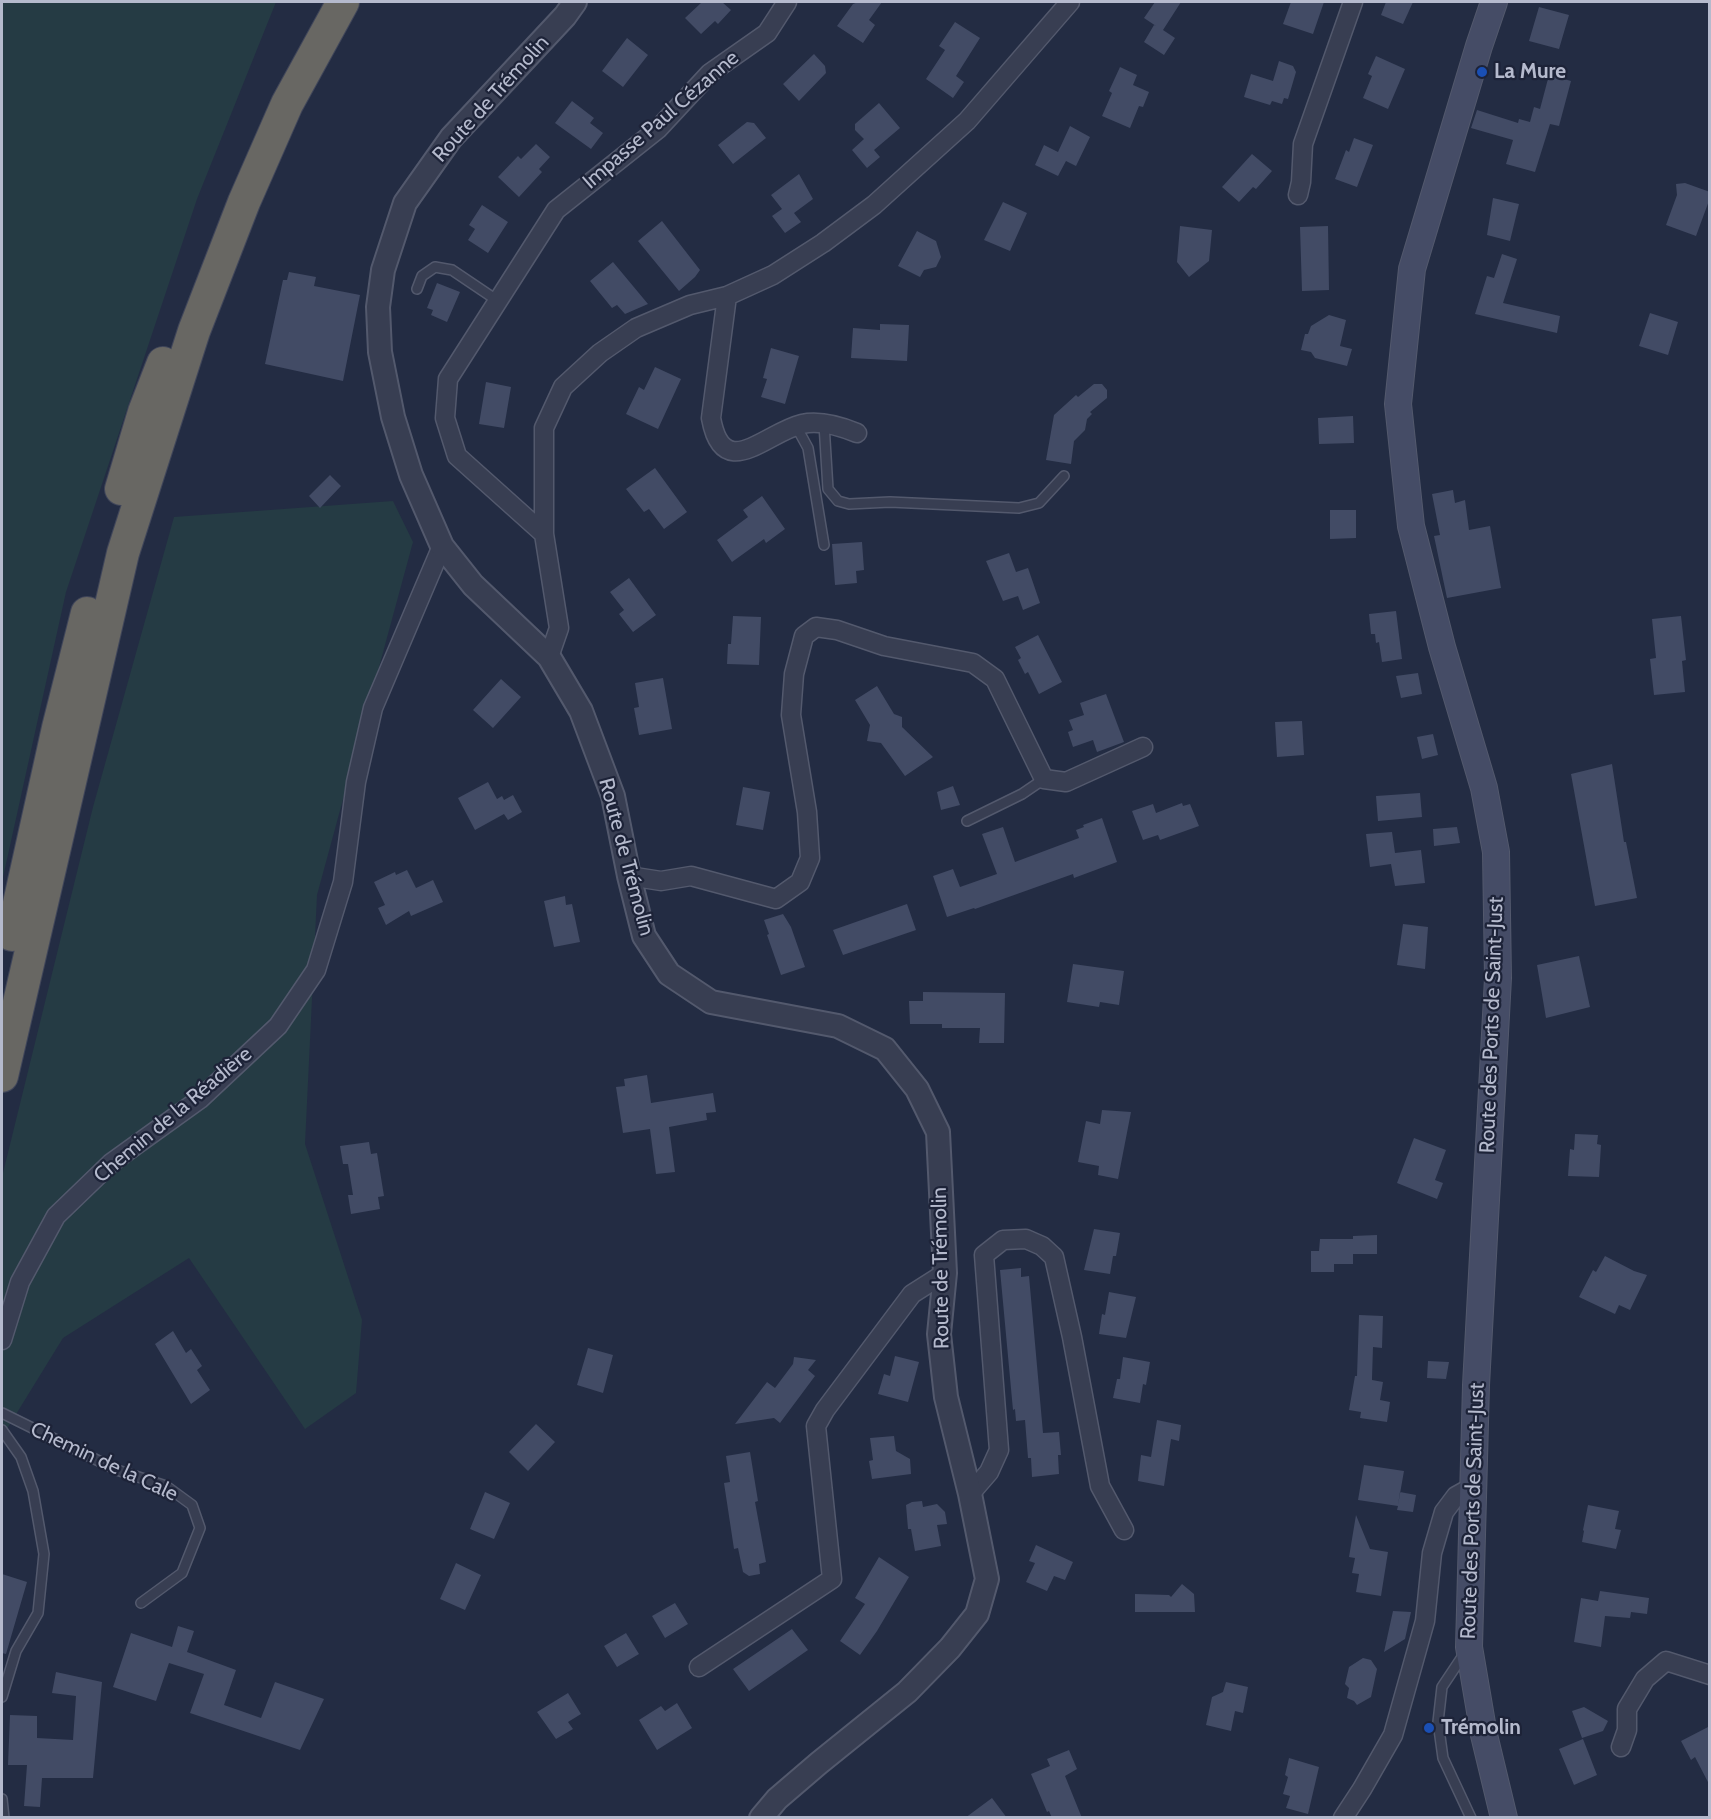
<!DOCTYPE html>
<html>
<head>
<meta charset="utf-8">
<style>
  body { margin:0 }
  #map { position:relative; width:1711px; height:1819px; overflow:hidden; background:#232c43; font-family:Cabin,sans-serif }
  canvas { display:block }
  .frame { position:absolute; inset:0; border:3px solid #b5bacd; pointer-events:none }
</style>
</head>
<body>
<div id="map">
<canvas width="1711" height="1819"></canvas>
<div class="frame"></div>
</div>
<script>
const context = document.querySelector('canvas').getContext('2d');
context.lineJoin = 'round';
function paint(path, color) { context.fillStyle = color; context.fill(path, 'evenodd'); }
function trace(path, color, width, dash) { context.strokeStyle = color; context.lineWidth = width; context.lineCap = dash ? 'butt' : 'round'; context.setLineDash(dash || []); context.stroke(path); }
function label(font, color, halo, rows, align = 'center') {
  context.font = font + ' Cabin,sans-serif'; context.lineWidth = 4.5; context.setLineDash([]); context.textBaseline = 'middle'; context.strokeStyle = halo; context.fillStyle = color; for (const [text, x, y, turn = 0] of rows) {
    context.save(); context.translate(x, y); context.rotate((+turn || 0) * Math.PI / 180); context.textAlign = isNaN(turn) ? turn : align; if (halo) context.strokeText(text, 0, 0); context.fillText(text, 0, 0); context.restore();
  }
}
paint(new Path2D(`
  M2,2h274l-79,197 -131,393 -64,290z
  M393,501l20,41 -96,353 -12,249 57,176 -6,73 -51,36 -116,-171 -126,80 -61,99v-260l91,-370 81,-290z`), '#253b44');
paint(new Path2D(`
  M702,2h20l9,8 -13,14 -3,-3 -14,13 -16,-16z
  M858,2h24l-13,18 6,5 -12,18 -26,-17 16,-22z
  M1155,2h26l-18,28 12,8 -11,17 -20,-13 10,-17 2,1 -12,-8z
  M1291,2h33l-11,32 -30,-10z
  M1386,2h27l-10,22 -22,-9z
  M1539,7l30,8 -10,34 -30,-8z
  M955,22l25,16 -24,38 8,6 -11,16 -27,-19 19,-29 -6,-4z
  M627,38l21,17 -25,32 -21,-16z
  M814,54l11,12 1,7 -27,28 -16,-17z
  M1376,56l29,13 -17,40 -25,-11 9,-22 -4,-2z
  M1279,61l14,5 3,6 -8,27 -4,-1 -2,6 -10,-3 -2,4 -26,-8 7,-23 22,7z
  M1120,67l17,8 -4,10 16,7 -6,15 -4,-1 -9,22 -28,-12 10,-23 -3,-2z
  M1549,75l22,6 -12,45 -9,-2 -15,48 -29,-8 7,-24 -42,-12 6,-18 41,13 1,-4 11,3 4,-15 6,2z
  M572,101l22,17 -4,5 13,10 -12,16 -36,-26z
  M879,103l21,25 -26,22 6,7 -13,11 -15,-18 12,-11 -9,-9v-6z
  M747,122l7,1 12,15 -33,26 -15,-19z
  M1070,126l20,11 -14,29 -10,-5 -8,15 -23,-11 9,-20 14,7z
  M1354,138l19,7 -16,42 -22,-8 11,-29 3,2z
  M536,144l14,13 -11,12 3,3 -23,25 -21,-20 20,-21 3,3z
  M1252,154l20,17 -16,18 -3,-2 -14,15 -17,-15z
  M799,174l14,25 -19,14 7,9 -16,11 -13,-17 10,-7 -11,-14z
  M1685,183l25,9v6l-14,38 -30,-11 11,-30 -1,-11z
  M1493,198l26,6 -9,37 -23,-6z
  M1003,202l24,11 -17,38 -26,-11z
  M482,205l26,17 -20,31 -20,-13 7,-11 -6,-4z
  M662,221l38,49 -5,7 -16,14 -41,-50z
  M1180,226l32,4 -3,31 -20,16 -12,-15z
  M1328,226l1,64 -27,1 -2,-64z
  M917,231l19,10 5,16 -5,10 -12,3 -4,7 -22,-11z
  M1502,254l15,5 -14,44 57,13 -3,17 -82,-19 12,-38 7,2z
  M613,262l35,42 -23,10 -8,-9 -5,3 -22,-27z
  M289,272l27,5 -2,9 46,9 -17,86 -78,-17 18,-84h4z
  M437,283l23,9 -13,30 -16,-7 2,-5 -6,-2z
  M1650,313l28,9 -10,33 -29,-9z
  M1329,315l17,5 -6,26 12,3 -5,17 -32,-8 -4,-6 -10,-2 4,-16h3l3,-8z
  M880,324l29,1 -2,36 -56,-3 2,-30 27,2z
  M771,348l28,8 -14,48 -24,-7 6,-18 -4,-1z
  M655,367l26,12 -23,50 -32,-15 13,-27 5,3z
  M486,382l25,5 -7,41 -25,-4z
  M1094,384h8l5,6v8l-17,14 2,2 -5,5 -2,11 -11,11 -3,23 -25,-4 8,-45 22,-20 2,2z
  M1353,416l1,27 -35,1 -1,-26z
  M655,468l32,44 -23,17 -15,-20 -5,3 -18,-23z
  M330,475l11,11 -21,22 -11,-12z
  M1453,490l2,13 10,-3 4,30 21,-4 11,62 -54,10 -13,-62 6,-1 -8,-41z
  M762,496l23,33 -19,14 -2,-4 -32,23 -15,-22 31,-23 -5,-7z
  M1330,510h26v28l-26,1z
  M862,542l2,28 -8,1 1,12 -22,2 -3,-41z
  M1009,553l7,19 12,-4 12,35 -17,7 -5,-14 -15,5 -17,-40z
  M629,578l27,37 -23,17 -14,-18 5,-4 -14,-18z
  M1396,611l6,48 -20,3 -3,-20 -3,1 -1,-9h-4l-2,-20z
  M733,616l28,1 -2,48 -32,-1 1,-20h3z
  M1681,616l5,44 -4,1 3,31 -31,3 -4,-36 6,-1 -4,-39z
  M1038,635l24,47 -23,12 -11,-22 -3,2 -7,-14 3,-2 -6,-11z
  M1418,673l4,21 -21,4 -5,-22z
  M663,678l9,51 -33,6 -5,-27 5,-1 -4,-24z
  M501,679l20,18 -28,31 -20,-18z
  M877,686l17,28 8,3v10l31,30 -28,19 -24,-33 -14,-2 3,-16 -15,-25z
  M1106,694l18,48 -27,10 -4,-12 -20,7 -5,-15 5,-2 -4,-10 15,-5 -4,-12z
  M1302,721l2,34 -27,2 -2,-35z
  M1433,734l5,21 -16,4 -5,-22z
  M1612,764l12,78h2l11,56 -42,8 -24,-132z
  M488,782l9,17 5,-3 2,4 9,-5 9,17 -14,8 -4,-6 -29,16 -17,-32z
  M953,786l7,19 -19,5 -4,-18z
  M743,787l27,5 -7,38 -27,-5z
  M1420,793l2,24 -44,4 -2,-25z
  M1182,803l1,3 7,-2 9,22 -39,14 -2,-5 -15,5 -11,-29 21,-7 3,9z
  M1102,818l15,44 -43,16 -1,-4 -98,35 -1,-1 -27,9 -14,-41 20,-7 7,18 37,-13 -15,-40 21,-7 12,35 64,-24 -3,-8 8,-3 -1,-2z
  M1457,827l3,16 -26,3 -1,-17z
  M1392,832l3,21 26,-3 4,33 -30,3 -4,-22 -21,3 -4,-33z
  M407,870l9,18 17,-8 10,22 -32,14 -2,-5 -23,14 -8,-17 7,-3 -11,-23 21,-10 1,3z
  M565,896l1,9 6,-1 8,38 -26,5 -10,-46z
  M907,904l9,26 -73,25 -10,-25z
  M783,914l8,13 14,40 -24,8 -14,-40 2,-1 -5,-14z
  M1403,924l25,3 -3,42 -28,-4z
  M1579,956l11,51 -44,11 -9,-53z
  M1073,964l51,7 -5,34 -19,-3 -1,5 -32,-5z
  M923,992l82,1 -1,50h-25l1,-15h-38v-4h-32l-1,-23h14z
  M647,1075l4,28 62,-10 3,19 -10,1 1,7 -38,7 6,45 -19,2 -6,-45 -27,4 -7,-46 9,-1 -1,-7z
  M1102,1110l29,2 -13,67 -20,-4 1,-9 -21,-4 8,-41 14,3z
  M1575,1134l23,1 -1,9 4,1 -2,32 -31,-1 2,-27 4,1z
  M1414,1138l32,12 -11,30 8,3 -6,16 -40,-16z
  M369,1142l2,12 6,-1 7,43 -6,1 2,12 -29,5 -3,-19h5l-5,-31h-5l-3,-18z
  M1094,1229l26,4 -4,23h-3l-3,18 -26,-4z
  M1377,1235v19h-24v10h-19v8h-23v-21h8l1,-12h33v-3z
  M1605,1256l29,15 13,4 -17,35 -11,-5 -4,9 -36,-17 14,-27 3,2z
  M1021,1268v9l8,-1 14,157 16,-1 2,23h-3l1,19 -27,3 -1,-19h-3l-3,-38 -9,1 -1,-12 -2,1 -13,-140z
  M1109,1292l27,5 -10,41 -27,-4 3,-20 3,1z
  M1359,1315l24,1 -1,32 -9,-1 -1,31v2l11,2 -3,18 10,2 -3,20 -27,-4 1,-6 -12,-2 6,-34h2z
  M173,1331l13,22 5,-4 11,17 -5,4 13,20 -19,14 -36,-60z
  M588,1348l25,7 -10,38 -26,-8z
  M895,1356l24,6 -11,40 -30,-8 6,-20 6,2z
  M794,1357l22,3 -8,10 7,6 -35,47 -6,-5 -39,6 32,-42 8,6 18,-24z
  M1123,1357l27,5 -4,23 -3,-1 -3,19 -27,-5 4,-19h3z
  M1428,1361l21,1 -3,17 -19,-1z
  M1157,1420l24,5 -2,16 -8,-2 -7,47 -26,-5 3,-26 10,2z
  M536,1424l19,18 -27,29 -19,-19z
  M894,1436l2,15 14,8 1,15 -39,5 -3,-18 4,-1 -3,-22z
  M750,1452l8,49 -3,1 11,60 -7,2 1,10 -11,2 -6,-4 -5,-24 -4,1 -10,-66 6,-1 -4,-26z
  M1364,1465l40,6 -6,34 2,-13 16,3 -3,17 -16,-2 1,-4 -40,-6z
  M485,1492l25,11 -16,36 -24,-10z
  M922,1501l1,6 14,-3 8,8 2,12 -10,1 4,21 -26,5 -4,-22h-3l-2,-24 6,-3z
  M1588,1505l31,6 -4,18 6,1 -5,19 -34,-7 2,-11 -1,-1z
  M1356,1515l14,34 18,3 -7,44 -25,-4 3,-18 -7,-1 3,-15 -6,-1z
  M1036,1545l37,17 -8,18 -11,-4 -7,15 -21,-9 9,-19 -6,-2z
  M879,1557l30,20 -32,54 -17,24 -20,-14 25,-37 -10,-6z
  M456,1563l25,12 -16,35 -25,-11z
  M2,1574l25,8 -21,72 -4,-1z
  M1182,1584l12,10 1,18h-60v-18l34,1 2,2z
  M1600,1591l49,7 -2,16 -16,-2 -1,6 -25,-2 -4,31 -27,-5 7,-44 17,3z
  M675,1603l13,21 -23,14 -13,-22z
  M1393,1611l18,1 -6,27 -21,13z
  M178,1626l16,5 -7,21 49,18 -12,35 37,13 14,-36 49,17 -24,51 -110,-37 14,-39 -35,-11 -13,38 -43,-14 18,-54 41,14z
  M792,1629l16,21 -59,41 -16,-22z
  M626,1633l13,21 -22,13 -13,-21z
  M1363,1658l8,2 6,9 -6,28 -14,8 -3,-4 -7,-3 2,-10 -4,-4 4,-17z
  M56,1672l46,10 -9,96h-51l-2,29 -16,-1 3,-41h-19l2,-50 27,1v22l36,2 3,-44 -24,-3z
  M1226,1682l22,5 -5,26 -8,-2 -4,20 -25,-6 6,-28 11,-5z
  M568,1693l13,21 -13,8 5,7 -17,10 -19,-27z
  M677,1703l15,25 -35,22 -18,-30 22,-14 4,5z
  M1584,1707l24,14 -5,10 -21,7 -10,-27z
  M1710,1726v60l-15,-29 -4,3 -10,-19z
  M1583,1739l14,36 -23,10 -15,-36z
  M1069,1750l8,19 -12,7 17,42h-30l-3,-7 -2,1 -16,-38 19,-8 -3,-7z
  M1289,1758l30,9 -11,47 -22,-6 4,-12 -7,-2 5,-17 -3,-2z
  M992,1798l15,20h-42z`), '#424b65');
const service = new Path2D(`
  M417,289l5,-13 13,-9 17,3 46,31
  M824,424l4,65 10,12 11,3 41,-2 129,6 20,-5 25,-27
  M796,426l12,22 16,97
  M967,821l55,-27 22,-15
  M2,1413l115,57 49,16 26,19 8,23 -18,45 -41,30
  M2,1430l19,27 12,34 11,63 -6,59 -22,38 -14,46
  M1464,1654l-22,33 -4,35 5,36 28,60
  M2,1799l2,19`);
const minor = new Path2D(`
  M1298,195l3,-13 2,-38 50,-142
  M727,296l-16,122c12,66 54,15 91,6 18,-4 38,2 55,9
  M544,534l-87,-78 -12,-38 3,-39 108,-169 102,-81 52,-56 57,-40 20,-31
  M549,657l10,-29 -15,-94v-106l19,-41 37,-34 36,-25 54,-23 37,-9 46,-21 50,-32 51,-38 93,-84 103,-119
  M629,876l32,5 30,-5 85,23 24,-17 10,-24 -3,-46 -16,-97 3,-41 10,-38 12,-9 21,3 47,16 89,17 22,16 49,100 22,3 77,-35
  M2,1340l18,-58 36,-66 55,-53 89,-64 78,-73 38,-56 27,-88 13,-100 17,-74 69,-162
  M970,1494l19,-22 10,-22 -15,-195 19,-15 23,-1 16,7 12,11 18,80 28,149 24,44
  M699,1667l133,-88 -16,-153 9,-16 87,-116 33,-21
  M1621,1747l6,-17v-21l18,-30 21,-18 44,14
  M1343,1818l19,-29 31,-54 32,-114 7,-68 12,-41 12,-16 18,-10`);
const tertiary = new Path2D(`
  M575,2l-10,14 -114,122 -46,65 -22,67 -5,37 2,45 13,65 18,58 31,71 31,39 76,72 32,54 32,85 16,80 15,60 25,38 42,28 127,24 47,23 32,40 21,43 7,141 -6,61 7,63 24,97 17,85 -10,35 -27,34 -43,44 -88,71 -42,36 -16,19`);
const secondary = new Path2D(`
  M1494,2l-15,44 -67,223 -14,135 13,122 31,121 42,141 12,64 2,126 -22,407 -7,262 15,88 20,83`);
const trunk = new Path2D(`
  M121,489l23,-77 19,-49
  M12,935l46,-207 29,-115
  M2,1076l121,-523 71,-222 50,-129 43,-98 56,-102`);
trace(service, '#53596d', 12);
trace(minor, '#53596d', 21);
trace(tertiary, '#53596d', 26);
trace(secondary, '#53596d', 28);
trace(trunk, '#40465a', 34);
trace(service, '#383e52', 9);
trace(minor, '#383e52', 18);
trace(tertiary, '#383e52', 22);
trace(secondary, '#454c66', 26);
trace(trunk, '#686763', 32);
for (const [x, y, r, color] of [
  [1482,72,6,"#1a4fb4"],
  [1429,1728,6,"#1a4fb4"]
]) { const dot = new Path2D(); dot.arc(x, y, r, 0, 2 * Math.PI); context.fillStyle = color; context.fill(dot); trace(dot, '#1d2338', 2); }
label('bold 21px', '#b5bacd', '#1d2338', [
  ["La Mure",1494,72],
  ["Trémolin",1441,1728]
], 'left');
label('21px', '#b5bacd', '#1d2338', [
  ["Route de Trémolin",491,99,-48],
  ["Impasse Paul Cézanne",661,120,-41],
  ["Route de Trémolin",626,857,75],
  ["Route des Ports de Saint-Just",1492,1025,-88],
  ["Chemin de la Réadière",173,1115,-40],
  ["Route de Trémolin",941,1268,-91],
  ["Chemin de la Cale",104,1462,25],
  ["Route des Ports de Saint-Just",1473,1511,-88]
]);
</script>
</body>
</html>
